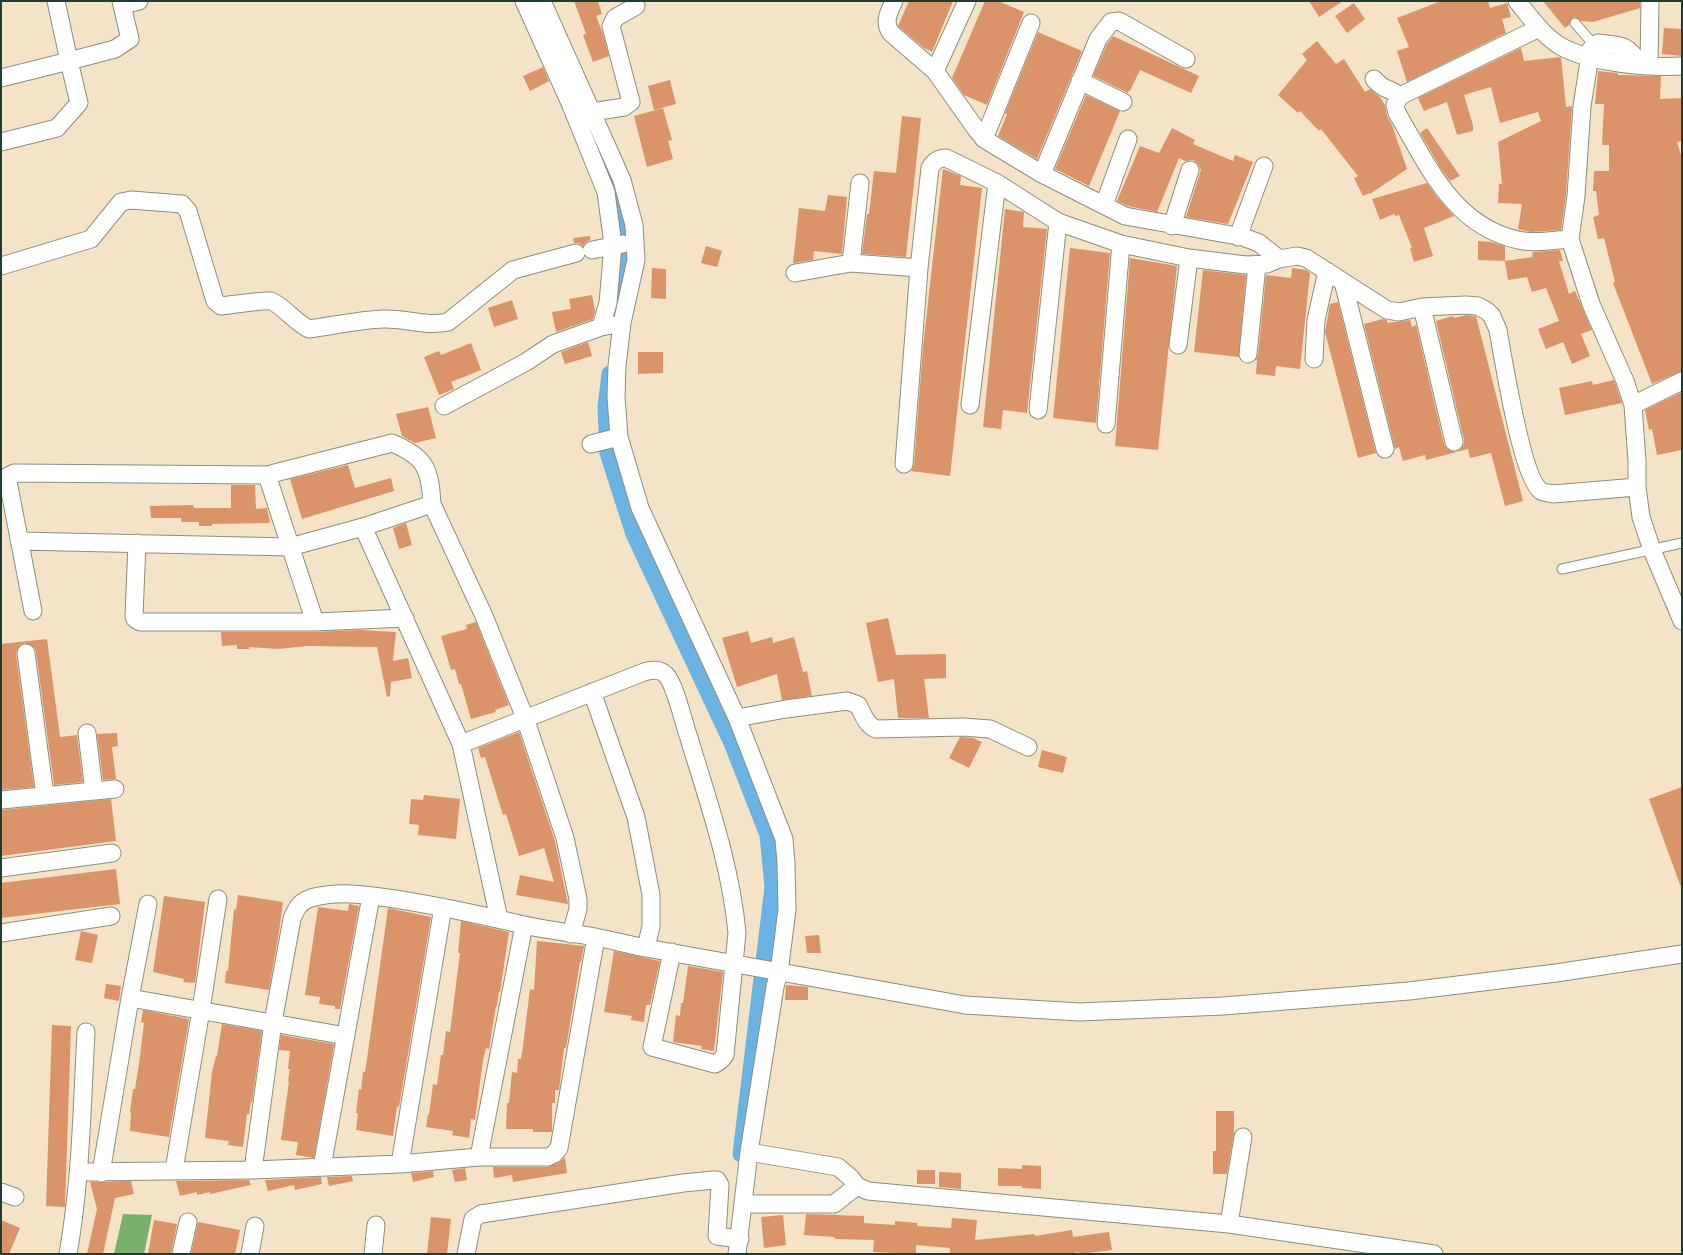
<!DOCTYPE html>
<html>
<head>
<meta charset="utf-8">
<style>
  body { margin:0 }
  #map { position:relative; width:1683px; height:1255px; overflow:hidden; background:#f4e3c7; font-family:"Balsamiq Sans",sans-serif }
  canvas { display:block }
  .frame { position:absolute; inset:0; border:2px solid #1f3d34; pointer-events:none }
</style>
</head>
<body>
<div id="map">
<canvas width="1683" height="1255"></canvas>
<div class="frame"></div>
</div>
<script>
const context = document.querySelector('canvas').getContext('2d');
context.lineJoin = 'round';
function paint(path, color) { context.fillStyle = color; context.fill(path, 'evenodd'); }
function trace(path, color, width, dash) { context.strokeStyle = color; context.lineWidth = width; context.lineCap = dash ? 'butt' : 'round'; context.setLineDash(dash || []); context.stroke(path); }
paint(new Path2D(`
  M123,1214l29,1 -8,39h-30z`), '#79b06d');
trace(new Path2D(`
  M595,137l29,76 1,48 -5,41
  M610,374l-4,33 2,46 26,81 98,209 36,92 5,52 -32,267`), '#6ab3e2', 17);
paint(new Path2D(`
  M574,1h24l4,13 -6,2 7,18 6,22 -16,6 -10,-27 3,-1z
  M909,1h44l-21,51 -8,-4 -26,-22z
  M985,1h13l26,11 -37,93 -23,-10 -12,-17z
  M1309,1h34l-24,16z
  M1441,1h47l2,7 17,-5 4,14 -9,2 4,14 -99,49 -10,-31 12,-4 -12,-29z
  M1543,1h97v7l-47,14 -12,-1 -4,-3 -3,-1 -3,2 -2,6 -4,3z
  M1354,3l11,16 -18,14 -12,-17z
  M1664,28l18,1v27l-20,-2z
  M1038,32l44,19 -45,108 -39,-23 9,-22 -2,-1z
  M1113,36l86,40 -8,17 -51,-23 -10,21 -1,-1 -1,3 -35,-17 14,-32z
  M1317,41l19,23 8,-5 21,33 5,-3 10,8 5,8 2,11 5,9 15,44 -37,25v-1l-7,3 -9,-18 4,-2 -37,-47 -2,2 -19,-20 -2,2 -20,-18 29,-35 -5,-6z
  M1521,48l3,13 37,-4 5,50 6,-1 -6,89 -5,35 -30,2 -13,-3 4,-25 -24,-1 1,-19h3l-4,-42 43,-21 -3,-9 -38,11 -9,-36 -27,8 9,30v6l-16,4 -10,-33 -23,9 -6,-13z
  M543,67l6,14 -19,10 -7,-15z
  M1598,71l20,2v2l43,1 -1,23 22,-1v43l-5,1 5,17v212l-30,13 -39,-101 2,-1 -11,-44 -6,1 -5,-22 6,-2 -3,-24h-3l1,-20h15v-26h-7l2,-41h-9z
  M670,80l6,24 -22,6 -6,-24z
  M1086,95l34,16 -31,75 -34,-17z
  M663,108l9,32 -4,1 5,18 -26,8 -13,-51z
  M902,116l19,2 -15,139 -44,-3 5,-40h2l5,-43 22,2z
  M1172,128l23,12 -2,4 40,17 2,-6 18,7 -25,62 -42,-7 15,-47 -3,-6 -5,-4 -8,1 -6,-3 -22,54 -29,-6 -11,-5 23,-55 19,7z
  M1427,128l13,19 20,29 -10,5 -10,-14 -20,-34z
  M943,169l18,7 -1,9 22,3 -32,288 -39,-5 3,-6 9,-118z
  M1427,183l10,14 17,19 -30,12 9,28 -19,6 -4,-14h2l-13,-33 -4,1 -1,-2 -14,6 -8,-21z
  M828,195l19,2 -5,57 -28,-3 -1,9 -20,3 6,-55 26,3z
  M1005,209l19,3 -1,15 24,2 -20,184 -24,-3 -2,19 -18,-2z
  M590,236v4l-4,2 -3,4 -4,-3h-5l-1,-5z
  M1478,241l13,1 14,4v15l-27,-1z
  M706,246l16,5 -5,16 -16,-4z
  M1070,248l40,5 -14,170 -43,-5z
  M1560,250l3,11h-4l10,33 6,-3 17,39 -11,4 9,22 -18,8 -9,-22 -17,7 -8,-20 21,-8 -13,-33 -14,4 -5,-15 -19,3 -3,-19 28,-4 -1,-5z
  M1130,258l47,8 -19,184 -43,-4z
  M652,268l14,1v30l-15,-1z
  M1292,268l14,2 4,3 -10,96 -24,-3 -1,10 -19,-2 1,-14h-1l2,-5 8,-80 25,3z
  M1203,270l43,5 -7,82 -45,-5z
  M592,295l3,16 -2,8 -37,13 -4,-20 19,-3 -2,-10z
  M512,300l6,19 -24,8 -6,-19z
  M1338,302l38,151 -18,5 -33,-126 5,-28z
  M1466,315l10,1 47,185 -18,5 -14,-53 -21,5 -2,-9 -42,11 -1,-5 -22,6 -4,-14 -4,2 -31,-125 19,-5 4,1v3l23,-3 2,7 4,-2 28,119 3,5 9,3 5,-3 3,-5v-4l-28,-119 17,-5 1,2z
  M588,342l4,14 -27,8 -4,-12z
  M471,343l10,27 -30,12 3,7 -15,6 -15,-38 15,-6 2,4z
  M638,352h25v21l-25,1z
  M1614,380l8,23 -57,12 -6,-27 33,-7 1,4z
  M1682,392v58l-25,5 -5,-26 -3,1 -4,-20z
  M428,407l8,31 -21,5 -13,-7 -6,-22z
  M348,465l7,23 36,-10 3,13 -92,28 -12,-40z
  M231,485h24l1,24 11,-1 3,15 -58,1v2h-13v-4h-18v-4h-30l-1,-12 43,-1 1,3h37z
  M406,523l6,22 -13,4 -6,-21z
  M888,618l8,37 50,-1v24l-22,1 5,39h-31l-4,-39 -16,3 -12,-59z
  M476,622l33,83 -14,5 1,2 -25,7 -10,-35h-2l-4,-15 -4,1 -10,-34 26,-7 -1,-4z
  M361,630l35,2 -3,29 15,-3 4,20 -21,4 -1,14 -3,1 -10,-50 -70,-1 -29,3 -29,-2v2h-12v-4l-15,1 -1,-14h89z
  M748,631l3,12 21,-6 1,6 21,-6 9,35 4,-1 5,25 -30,4 -5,-26 -40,13 -15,-49z
  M47,639l13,98 17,-2 6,47 -29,3 -18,-133 -2,-5 -9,-4 -5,2 -3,5 -1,4 18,133 -33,3v-146z
  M519,732l36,109 13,63 -52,-9 4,-20 34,7 -10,-34 -25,8 -13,-42 -3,1 -18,-58 -4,1 -3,-10z
  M117,733l1,13 -6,1 4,32 -13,1 -6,-46z
  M960,737l13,1 9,4 -13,26 -20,-10z
  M1042,750l25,7 -4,16 -25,-6z
  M1682,787v98h-2l-31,-86z
  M424,795l36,4 -4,40 -38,-4 1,-10 -10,-1 2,-25 12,1z
  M111,799l5,42 -115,15v-46z
  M116,869l4,35 -119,14v-35z
  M238,895l45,7 -4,30 -10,58 -44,-7 1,-12h2l6,-62 2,1z
  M164,896l41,6 -10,81 -12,-1 1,-3 -31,-7z
  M349,904l10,2 -19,103h-5v-3l-16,-2 1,-7 -15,-2 13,-88 30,4z
  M388,908l43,9 -32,190 -2,-1 -4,30 -37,-6 2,-17h-2l3,-24 2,1 2,-18h2l2,-13z
  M461,921l48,11 -9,60h-1l-2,14h-1l-7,43 -3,-1 -3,12 -8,60 -4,-1 -2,19 -17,-3 1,-4 -27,-4 2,-13 1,1 4,-31 4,1 4,-30h2l3,-24 4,1 10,-79h-2z
  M81,931l17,4 -6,28 -17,-3z
  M819,935l2,18h-14l-2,-17z
  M537,941l47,5 -3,16h-1l-14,86h-2l-5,42h-4v13h-3v29h-19v-3h-27l1,-26h2l3,-31 5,1 1,-14h3l2,-13 7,-57 4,1z
  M614,951l46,10 -10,44h-4l-2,17 -13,-2 1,-4 -28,-4z
  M688,966l35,6 -9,79 -13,-2 1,-3 -29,-4 3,-27 4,1 1,-13h2z
  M106,984l15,2 -2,15 -15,-3z
  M786,985l22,2v13h-23z
  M143,1010l46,9 -20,118 -39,-6 1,-19h-1l3,-23h2l4,-25 5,-41 -3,-1z
  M222,1024l40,7 -10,71h-1l-2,12h-2l-4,33 -15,-2 1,-4 -24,-3 7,-66 4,-16h1z
  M52,1025l19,1 -6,181 -19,-1z
  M281,1035l53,9 -20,114 -18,-3 2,-13 -17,-2 8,-59h-1l2,-12h-2l2,-18 -11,-1z
  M1216,1111h18v22l-7,41h-14v-23h3z
  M565,1157l2,16 -54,9 -1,-7 -18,3 -1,-11h55l10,-4z
  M1022,1165l19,1v23l-19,-1v-2h-24v-18l24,1z
  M465,1168l2,12 -12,2 -3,-12z
  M917,1170h18v14h-18z
  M433,1171l1,6 -21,5 -2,-9z
  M939,1172l22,1v16l-22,-2z
  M352,1176l1,5 -24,5 -2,-9z
  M321,1177l1,7 -27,6 -1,-5 -26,6 -3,-11z
  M249,1180l2,5 -41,9v-2l-13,3v-3l-17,4 -4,-15z
  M131,1181l3,13 -19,4 -12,56h-16l10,-45 -7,-27z
  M806,1214l58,2v7l31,2v-4l22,2v3l34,2 1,-10 25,2 -2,20 60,-6v2l37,-6 1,7 36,-5 3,18 -32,4 -1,-2 -12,2h-117v-6l-34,-3v9l-43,-2 1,-12 -39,-1v-2l-31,-2z
  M783,1215l3,30 -22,3 -3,-31z
  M431,1217l20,2 -4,35h-20z
  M1,1220l19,8 -11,26h-8z
  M154,1220l23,4 -6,30h-23z
  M198,1222l42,8 -5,24h-44z`), '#db9469');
const lane = new Path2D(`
  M1575,23l19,22
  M1562,569l120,-26`);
const street = new Path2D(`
  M524,1l46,102 36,89 7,53 -5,58 -7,24
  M542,1l80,179 12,45 2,35 -14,63 -5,43 -1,31 3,40 21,71 97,210 47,121 2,24 1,47 -8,62 -4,15 -26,165 -12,102
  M894,1c-5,11 -11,21 -3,32l44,38 41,58 8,10 58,35 83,42 118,21 16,6 20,16
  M1517,1c13,16 27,36 45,46 30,16 86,21 120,19
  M122,5l17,-4
  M1539,28l-139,68 -5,9 2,8c31,52 55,112 121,127 17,4 35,0 52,-1
  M1641,65c-15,-22 -19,-19 -43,-22l-7,6 -9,57 -6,90 -6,43 21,65 34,77 8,24 4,56v26l4,30 11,33 30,71
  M1649,65l1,-64
  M935,71l32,-70
  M1,78l68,-17 -13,-60
  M1374,79c11,13 15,8 26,17
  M1080,81l43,21
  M592,112l32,-5 7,-5 -20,-76 4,-8 21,-12
  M984,139l47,-116
  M1,142l56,-14 22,-25 -10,-42 46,-12 15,-10 -9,-38
  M1042,174l56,-135 13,-17 8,-1 67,38
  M1104,205l24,-66
  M1172,226l18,-56
  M1238,237l26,-71
  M592,250l31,-6
  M851,263l9,-80
  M1,266l90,-27 30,-37 10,-2 51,4 6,7 27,90 6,5c9,-1 43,-6 50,-5 10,3 26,23 38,28 24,-3 49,-9 74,-10 22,-1 43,8 65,3l65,-52 63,-17
  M795,273l56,-10 68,5
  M1343,282l42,167
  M1422,307l32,135
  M1178,345l11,-87
  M1248,354l9,-89
  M1314,359l2,-39 11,-49
  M970,405l27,-222
  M1633,405l49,-24
  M444,406l82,-44 27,-18 48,-17 11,-2
  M1038,410l20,-188
  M1106,424l15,-180
  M591,444l28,-7
  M904,464l15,-196 11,-100c4,-7 8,-10 16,-10l51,25 61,39 63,22 68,14 57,7 21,-1 12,-5 18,-3 9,2 81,52 12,2 23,-5 44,-2 12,1 9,5 5,5 6,14c5,27 24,149 43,161 3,2 9,2 12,3l84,-7
  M267,475l48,147
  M363,527l98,217 38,175
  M19,541l271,6 73,-20 69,-23 52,112 41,102 40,120 13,61v10l-7,25
  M137,543l-3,73 1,3 5,3h175l90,-4
  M33,611l-25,-130v-5l6,-3 253,2 125,-32c34,14 38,26 40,61
  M26,653l19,143
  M592,692l44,125 15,78v31l-5,22
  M737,718l49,-9 61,-8 11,4c5,9 8,20 18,24l87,-2 27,2 38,18
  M87,733l7,58
  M461,744l183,-72c7,-2 16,-4 22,3 9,9 18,49 23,63 19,63 42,128 48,195l-12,122 -4,5 -6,4 -63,-17 20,-95
  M1,800l114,-11
  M1,868l111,-15
  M1,933l110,-17
  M130,998l216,38
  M749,1152l89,15 13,11 6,8 11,5 361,33 205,30
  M479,1157l45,-232
  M400,1164l43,-257
  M322,1167l49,-271
  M174,1170l27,-160 17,-111
  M253,1170l20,-148 19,-103c4,-10 7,-17 19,-21 28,-8 57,-3 84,1 44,7 86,16 129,26 23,5 48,8 71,12 17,3 34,8 51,11l319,57 114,7 144,-6 186,-15 147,-18 126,-19
  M79,1172l174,-2 147,-6 79,-7h69l6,-3 5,-6 37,-211
  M101,1173l29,-175 18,-94
  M1,1192l14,5
  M743,1204h91l23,-18
  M1229,1224l14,-87
  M68,1254c13,-73 14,-148 18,-222
  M181,1254l7,-32
  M250,1254l5,-28
  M373,1254l3,-29
  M466,1254l7,-35 8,-5 202,-31 31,-3h3l3,5 -3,51 23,3`);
trace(lane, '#8a907e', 11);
trace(street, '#8a907e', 19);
trace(lane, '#fff', 9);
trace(street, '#fff', 17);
</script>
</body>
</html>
